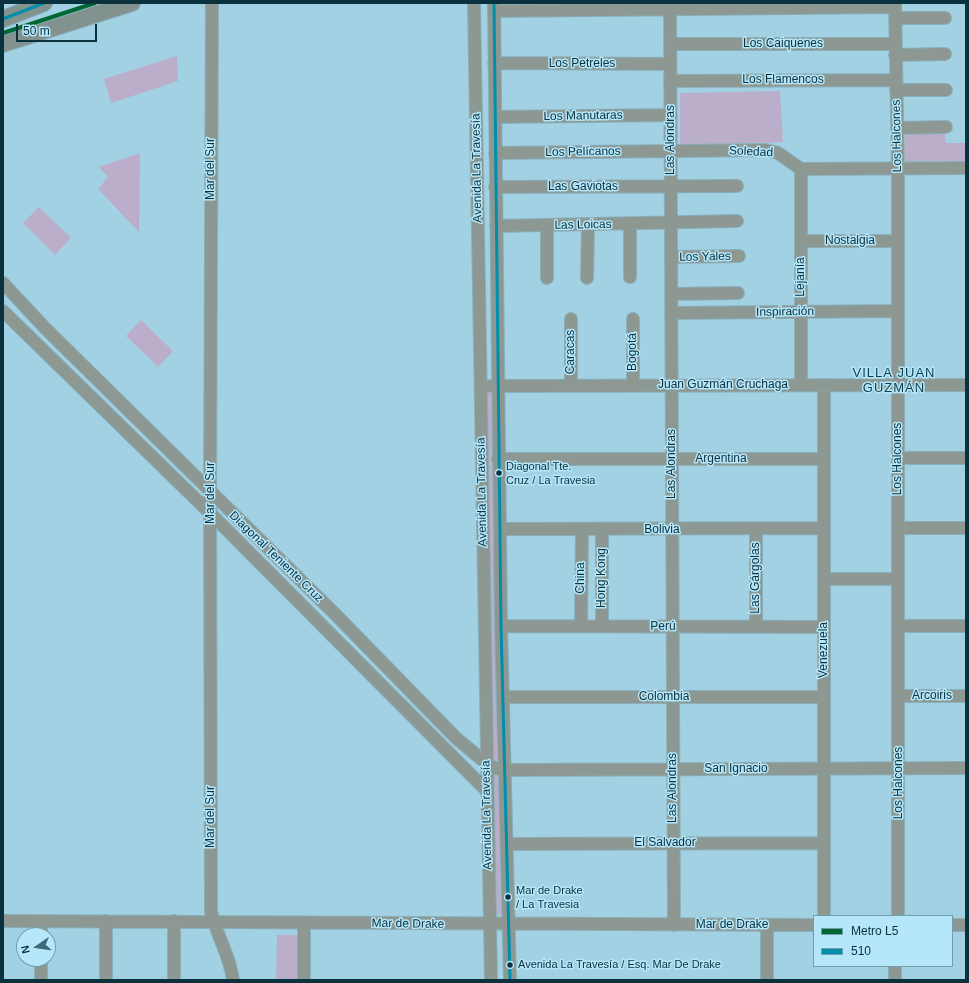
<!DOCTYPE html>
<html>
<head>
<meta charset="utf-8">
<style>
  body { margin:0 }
  #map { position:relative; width:969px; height:983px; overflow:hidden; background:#a2d1e3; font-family:Helvetica,sans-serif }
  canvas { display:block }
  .frame { position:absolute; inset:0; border:4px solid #0a313e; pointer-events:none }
  .legend { position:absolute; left:813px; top:915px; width:140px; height:52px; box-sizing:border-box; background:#b5e6f9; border:1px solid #719eae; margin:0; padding:5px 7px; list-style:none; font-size:12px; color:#0a313e }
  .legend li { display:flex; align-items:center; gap:8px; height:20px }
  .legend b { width:20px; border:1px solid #719eae }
  .north { position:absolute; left:16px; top:927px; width:40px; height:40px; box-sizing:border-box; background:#b5e6f9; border:1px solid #719eae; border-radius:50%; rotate:257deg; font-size:11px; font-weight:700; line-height:16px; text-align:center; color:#0a313e }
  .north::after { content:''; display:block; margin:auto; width:14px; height:18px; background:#3f6978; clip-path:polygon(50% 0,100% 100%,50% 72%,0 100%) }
  .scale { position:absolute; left:16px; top:24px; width:81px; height:18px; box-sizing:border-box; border:2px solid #0a313e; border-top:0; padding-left:5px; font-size:12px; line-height:14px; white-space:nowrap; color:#0a313e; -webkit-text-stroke:3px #b5e6f9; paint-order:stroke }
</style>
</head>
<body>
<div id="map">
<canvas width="969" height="983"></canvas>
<div class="frame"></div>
<ul class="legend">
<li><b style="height:5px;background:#063"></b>Metro L5</li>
<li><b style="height:5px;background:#008ead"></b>510</li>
</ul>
<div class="north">N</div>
<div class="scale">50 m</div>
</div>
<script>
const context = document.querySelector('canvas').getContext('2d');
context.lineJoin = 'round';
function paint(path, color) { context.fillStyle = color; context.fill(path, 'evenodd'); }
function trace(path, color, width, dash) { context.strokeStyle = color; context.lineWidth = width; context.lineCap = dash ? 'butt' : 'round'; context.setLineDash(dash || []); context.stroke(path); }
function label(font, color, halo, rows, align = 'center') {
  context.font = font + ' Helvetica,sans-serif'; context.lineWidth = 3; context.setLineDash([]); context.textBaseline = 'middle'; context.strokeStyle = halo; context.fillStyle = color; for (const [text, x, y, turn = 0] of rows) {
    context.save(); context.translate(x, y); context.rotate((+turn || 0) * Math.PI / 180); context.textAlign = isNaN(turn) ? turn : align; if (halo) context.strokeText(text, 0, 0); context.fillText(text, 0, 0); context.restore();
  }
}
paint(new Path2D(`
  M177,56l1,25 -67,22 -7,-24z
  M780,91l3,51 -103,3v-52z
  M905,134h40l1,9h20v18h-62z
  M140,153l-1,79 -41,-43 10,-12 -9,-10z
  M39,207l32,31 -16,17 -32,-32z
  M141,320l32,31 -15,16 -32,-31z
  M486,392h5l1,4 8,363 -8,1z
  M493,775h6l2,140h-7z
  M277,935h23l-1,45h-23z`), '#bbaeca');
const minor = new Path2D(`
  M212,3l-2,489 1,419c5,24 19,44 22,69
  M474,3l17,977
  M494,3l7,623 9,354
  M670,3l4,922
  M895,3l3,166v747
  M494,11l401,-4
  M895,18h50
  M670,44h225
  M895,55l50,-1
  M494,63l176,1
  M670,81l226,-1
  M896,90h50
  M495,117l176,-2
  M897,128l49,-1
  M495,153l271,-3 12,3 23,16 165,-1
  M801,169v216
  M495,187l242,-1
  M496,226l241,-5
  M801,241h97
  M671,257l68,-1
  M630,277v-53
  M547,278v-53
  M587,278l1,-53
  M3,283l42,45 291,287 120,123 30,25 9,5 10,2 461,-2
  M671,294l67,-1
  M3,311l208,203 276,277
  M671,313l227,-2
  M633,319v66
  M491,386l475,-1
  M571,386v-67
  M898,458h68
  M498,459h326
  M898,528h68
  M500,529l324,-1
  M756,529v98
  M824,579h74
  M501,626l323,1
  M581,626l1,-96
  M602,626v-96
  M899,626h67
  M898,696h68
  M503,697h321
  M507,844l317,-1
  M824,916v-531
  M3,921c270,0 541,4 811,4
  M106,921v59
  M174,921v59
  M952,925h14
  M41,935v-14
  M41,959v21
  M304,980v-57
  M767,980v-55
  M895,980v-14`);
const major = new Path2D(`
  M3,19l41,-16
  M3,44l129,-41`);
trace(minor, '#89afbc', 14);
trace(major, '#89afbc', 18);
trace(minor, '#8c9891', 12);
trace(major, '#81928f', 16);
trace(new Path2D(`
  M494,3l7,623 9,354
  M3,19l41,-16`), '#008ead', 3);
trace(new Path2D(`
  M3,33l92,-30`), '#063', 4);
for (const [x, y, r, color] of [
  [499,473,3.5,"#0a313e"],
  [508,897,3.5,"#0a313e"],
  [510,965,3.5,"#0a313e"]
]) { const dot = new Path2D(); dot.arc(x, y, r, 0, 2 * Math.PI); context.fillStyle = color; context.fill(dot); trace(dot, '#b5e6f9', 1.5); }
label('11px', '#0a313e', '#b5e6f9', [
  ["Diagonal Tte.",506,467],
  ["Cruz / La Travesia",506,481],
  ["Mar de Drake",516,891],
  ["/ La Travesia",516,905],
  ["Avenida La Travesía / Esq. Mar De Drake",518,965]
], 'left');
label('12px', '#0a313e', '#b5e6f9', [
  ["Los Caiquenes",783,44],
  ["Los Petreles",582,64],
  ["Los Flamencos",783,80],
  ["Los Manutaras",583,116,-1],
  ["Los Halcones",897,136,-91],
  ["Las Alondras",671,140,-90],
  ["Los Pelícanos",583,152,-1],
  ["Soledad",751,152,3],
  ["Avenida La Travesía",477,168,-91],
  ["Mar del Sur",211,169,-90],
  ["Las Gaviotas",583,187],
  ["Las Loicas",583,225,-1],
  ["Nostalgia",850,241],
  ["Los Yales",705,257,-1],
  ["Lejanía",801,277,-90],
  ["Inspiración",785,312,-1],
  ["Caracas",571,352,-90],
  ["Bogotá",633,352,-90],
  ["Juan Guzmán Cruchaga",723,385],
  ["Argentina",721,459],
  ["Los Halcones",898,459,-90],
  ["Las Alondras",672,464,-90],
  ["Avenida La Travesía",482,492,-91],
  ["Mar del Sur",211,493,-90],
  ["Bolivia",662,530],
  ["Diagonal Teniente Cruz",276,557,44],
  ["China",581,578,-90],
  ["Hong Kong",602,578,-90],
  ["Las Gárgolas",756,578,-90],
  ["Perú",663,627],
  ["Venezuela",824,650,-90],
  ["Arcoiris",932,696],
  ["Colombia",664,697],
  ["San Ignacio",736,769],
  ["Los Halcones",899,783,-90],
  ["Las Alondras",673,788,-90],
  ["Avenida La Travesía",487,815,-91],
  ["Mar del Sur",211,817,-90],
  ["El Salvador",665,843],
  ["Mar de Drake",408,924,1],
  ["Mar de Drake",732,925]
]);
context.letterSpacing = '1px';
label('13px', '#0d3f4e', '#b5e6f9', [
  ["VILLA JUAN",894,373],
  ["GUZMÁN",894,388]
]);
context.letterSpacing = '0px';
</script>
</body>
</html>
